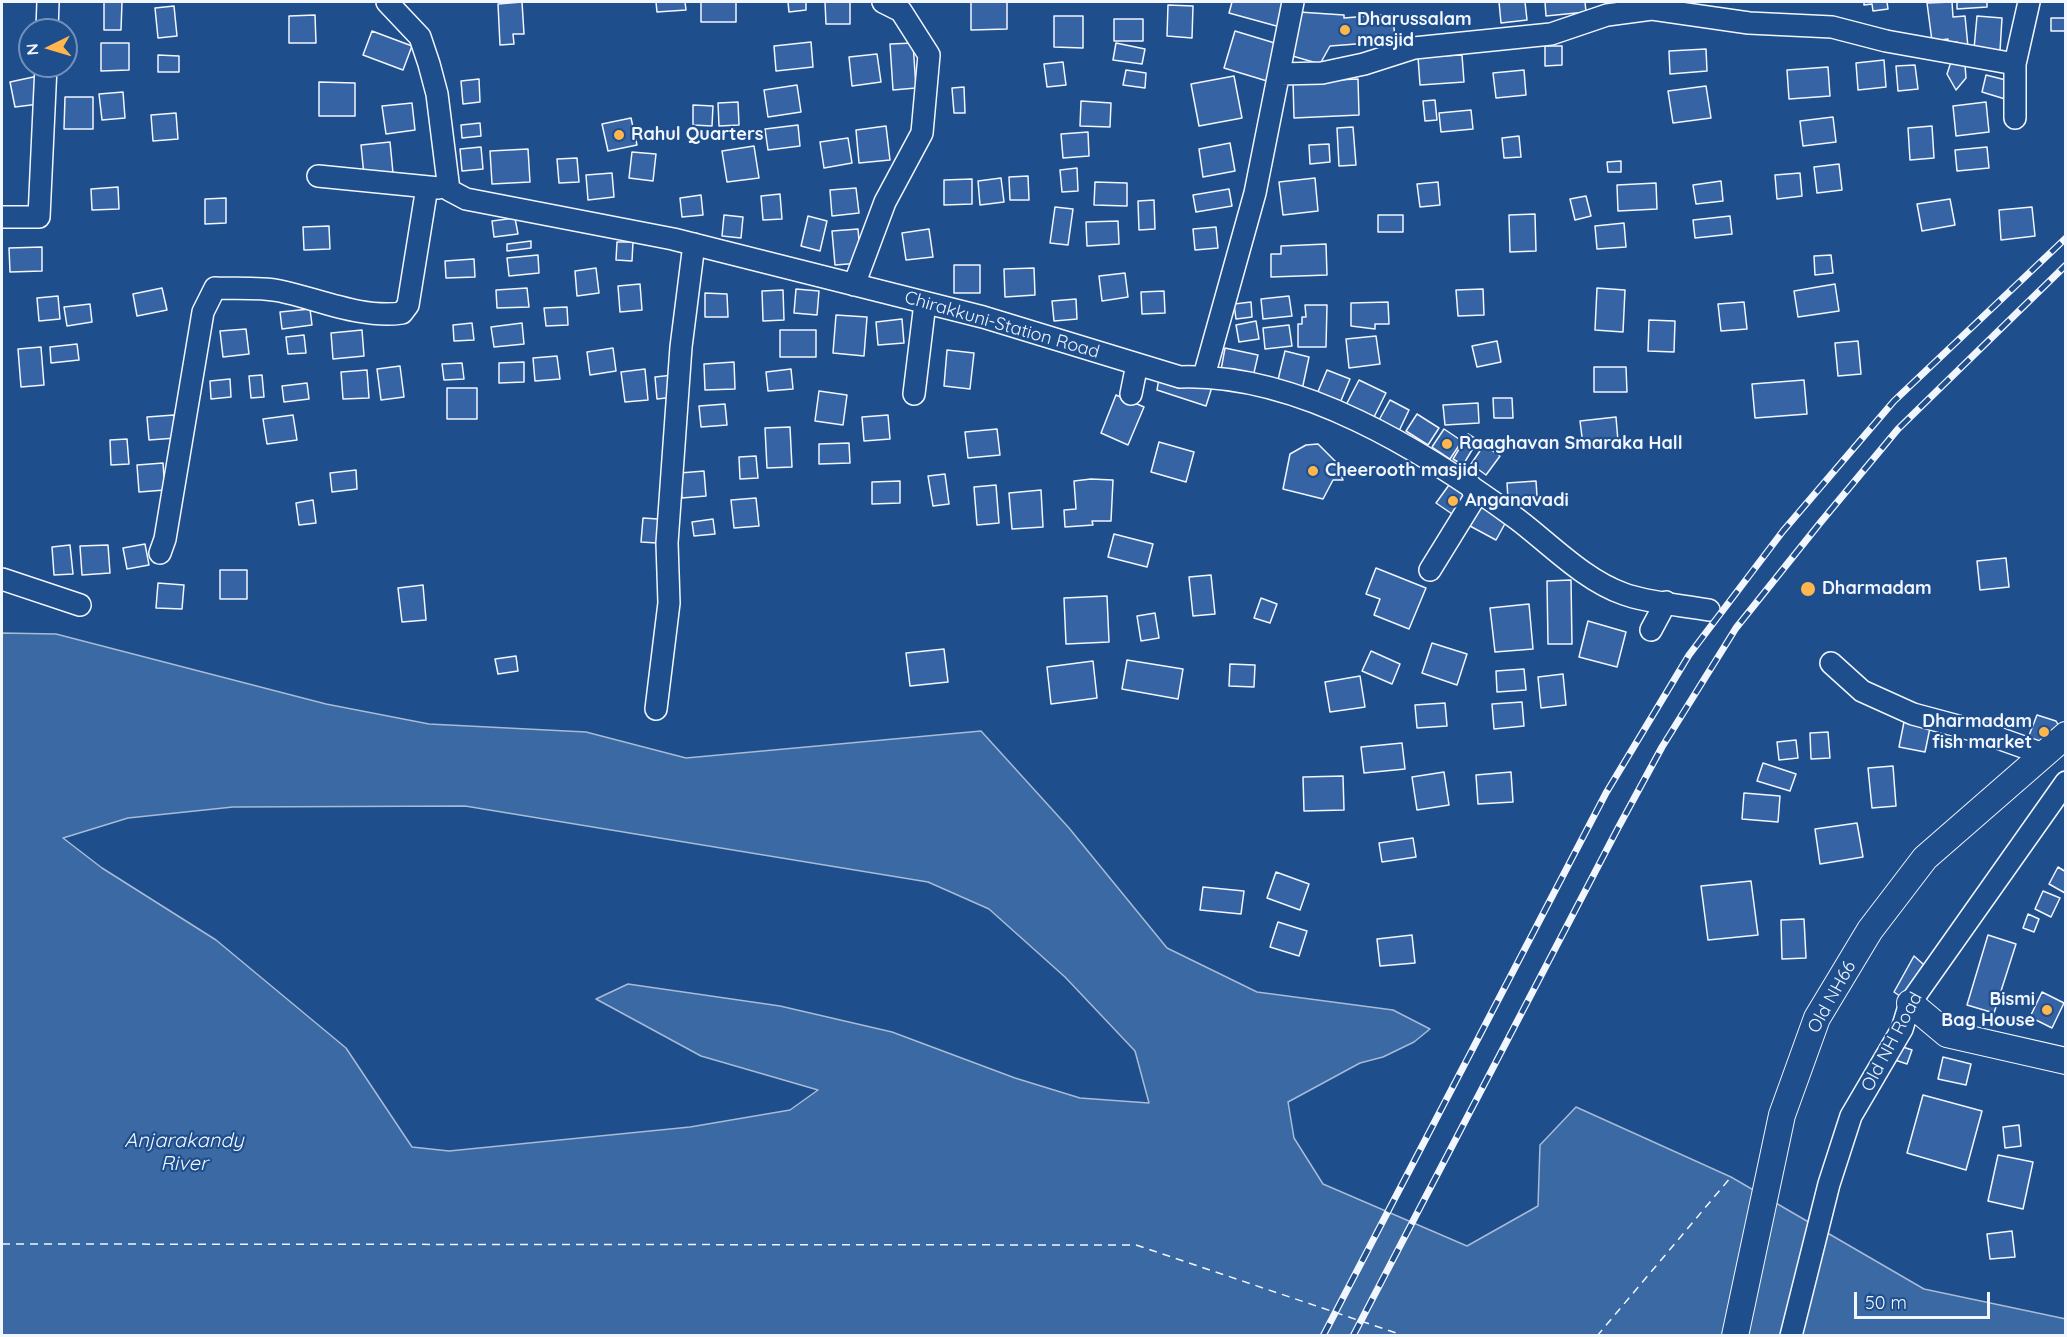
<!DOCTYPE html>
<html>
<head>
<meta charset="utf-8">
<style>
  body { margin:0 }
  #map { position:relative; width:2067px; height:1337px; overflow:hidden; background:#1f4e8c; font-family:Quicksand,sans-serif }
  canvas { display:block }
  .frame { position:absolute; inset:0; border:3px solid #f2f6ff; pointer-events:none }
  .north { position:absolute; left:18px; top:18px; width:60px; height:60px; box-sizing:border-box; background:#1f4e8c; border:2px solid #7391ba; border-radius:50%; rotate:265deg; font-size:16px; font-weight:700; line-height:24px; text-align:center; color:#f2f6ff }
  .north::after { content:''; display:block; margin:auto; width:21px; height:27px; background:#ffb74d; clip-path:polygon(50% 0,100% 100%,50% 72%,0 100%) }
  .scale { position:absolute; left:1854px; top:1292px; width:136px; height:27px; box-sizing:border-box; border:3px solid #f2f6ff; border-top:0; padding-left:8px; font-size:18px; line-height:21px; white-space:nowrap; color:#f2f6ff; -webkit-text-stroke:4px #1f4e8c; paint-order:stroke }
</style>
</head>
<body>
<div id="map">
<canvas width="2067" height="1337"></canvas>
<div class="frame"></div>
<div class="north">N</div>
<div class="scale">50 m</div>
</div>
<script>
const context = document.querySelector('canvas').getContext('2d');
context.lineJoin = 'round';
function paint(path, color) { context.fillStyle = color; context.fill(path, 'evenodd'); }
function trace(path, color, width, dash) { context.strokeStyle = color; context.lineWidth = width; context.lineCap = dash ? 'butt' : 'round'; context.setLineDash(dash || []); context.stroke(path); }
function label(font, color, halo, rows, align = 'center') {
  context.font = font + ' Quicksand,sans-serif'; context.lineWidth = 4.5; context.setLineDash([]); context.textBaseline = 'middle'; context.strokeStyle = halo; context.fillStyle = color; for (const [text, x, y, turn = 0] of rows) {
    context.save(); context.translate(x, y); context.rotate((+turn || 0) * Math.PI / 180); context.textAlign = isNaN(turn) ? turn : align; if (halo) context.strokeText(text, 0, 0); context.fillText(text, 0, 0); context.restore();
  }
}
const water = new Path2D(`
  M2,633l54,1 270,70 103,20 157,8 100,26 295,-27 88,97 98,120 90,44 136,18 37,19 -16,13 -31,15 -23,6 -72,39 6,36 29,46 144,62 71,-40 2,-61 36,-38 155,70 193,112 142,30 -1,17h-2063zM465,806l463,76 61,27 76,68 70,74 14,52 -69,-5 -65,-20 -123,-46 -112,-26 -152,-22 -32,15 105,57 117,34 -28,20 -100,17 -241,24 -37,-4 -66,-99 -130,-108 -114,-72 -39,-30 65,-20 105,-11z`);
paint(water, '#3b69a3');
trace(water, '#a8bbd7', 1.5);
trace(new Path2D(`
  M2,1244l1134,1 269,91
  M1597,1336l134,-159`), '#f2f6ff', 1.5, [8, 6]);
const building = new Path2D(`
  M104,2h18l-1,28h-17z
  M522,2l2,32h-11l1,10 -14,1 -2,-41z
  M656,2h29l1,8 -29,2z
  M701,2h35v20h-35z
  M788,2h18v8l-17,2z
  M825,2h25v22h-24z
  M971,2h36v27l-36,1z
  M1232,2h55l-7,25 -51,-14z
  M1499,2h26l2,18 -26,3z
  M1545,2h40l1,10 -40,4z
  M1864,2h28h-5l1,7 -15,2 -1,-7 -8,1z
  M1952,2l1,15 12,-1 3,31 -10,1 -1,-6 -9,1v-4l-16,2 -5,-38z
  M1957,2h30v5l-30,2z
  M1168,5l25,1 -1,32 -25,-2z
  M174,6l3,30 -19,2 -3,-30z
  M1299,12l45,3v3l49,-4 2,27 -65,5 -10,18 -31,-9z
  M315,15l1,28h-27v-27z
  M1054,16h29v32l-29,-1z
  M1977,16l25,2 -2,33 -26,-2z
  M2051,18h15v13h-15z
  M1114,19h29v22h-29z
  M372,31l40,15 -9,24 -40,-15z
  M1235,31l43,13 -11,37 -43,-13z
  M811,42l2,25 -37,4 -2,-25z
  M101,43h28v27l-28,1z
  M913,43l3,45 -23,2 -3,-46z
  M1116,43l29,6 -3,15 -29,-4z
  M1545,46h17v19l-17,1z
  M1706,49l1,22 -37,3 -1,-23z
  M877,54l4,28 -29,4 -3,-29z
  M158,55l21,1v16h-21z
  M1462,55l2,27 -44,3 -2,-28z
  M1884,60l2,27 -28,3 -2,-27z
  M1063,62l3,23 -19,2 -3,-23z
  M1951,62l14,3 1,13 -10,12 -9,-16z
  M1915,65l3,24 -20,2 -2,-25z
  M1828,67l2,29 -41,3 -2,-29z
  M1126,70l20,3 -1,15 -22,-3z
  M1524,70l2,25 -30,3 -3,-25z
  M1986,75l24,6 -5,18 -23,-7z
  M38,76l1,28 -24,3 -5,-25z
  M1234,76l8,42 -43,8 -8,-42z
  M479,79l1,23 -17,2 -2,-23z
  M1358,79l1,36 -65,3 -1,-36z
  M319,82l36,1v33h-36z
  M797,85l4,27 -33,5 -4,-27z
  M1706,86l5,32 -38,5 -5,-32z
  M964,87l1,26h-11l-2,-25z
  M123,92l2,26 -23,2 -3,-26z
  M65,97h28v32h-29z
  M1435,100l2,20 -12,1 -2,-20z
  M1081,101l30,2 -1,24 -30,-1z
  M738,102l1,23 -20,1 -1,-23z
  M1986,102l3,30 -33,4 -3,-30z
  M412,103l3,27 -29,4 -4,-28z
  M693,105l20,1 -1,20 -19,-1z
  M1471,110l2,19 -32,3 -2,-19z
  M176,113l2,26 -25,2 -2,-26z
  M1833,117l3,25 -33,4 -3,-25z
  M631,118l6,27 -29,6 -6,-27z
  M480,123l1,13 -19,2 -1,-13z
  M798,125l2,21 -32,4 -3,-21z
  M886,126l4,34 -31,3 -3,-33z
  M1932,126l2,32 -24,2 -2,-32z
  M1353,127l3,38 -17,1 -2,-38z
  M1088,132l1,24 -26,2 -2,-24z
  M1519,136l2,21 -17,1 -2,-20z
  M848,138l4,25 -28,5 -4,-26z
  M390,142l3,31 -29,3 -3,-31z
  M1230,143l5,28 -32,6 -4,-28z
  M1329,144l1,18 -20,2 -1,-19z
  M754,146l5,32 -32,4 -5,-31z
  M481,147l2,22 -21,2 -2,-22z
  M1987,147l2,21 -32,3 -2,-21z
  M528,149l2,33 -38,2 -2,-33z
  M632,152l24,2 -3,27 -24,-3z
  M577,158l2,24 -20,1 -2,-24z
  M1621,161v11h-13l-1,-10z
  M1839,164l3,26 -25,3 -3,-26z
  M1077,168l1,23 -16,1 -2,-22z
  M612,173l2,24 -26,3 -2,-25z
  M1800,173l2,23 -25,3 -2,-24z
  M1028,176l1,24h-19l-1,-23z
  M1001,178l3,24 -24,3 -2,-24z
  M1315,178l3,33 -35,4 -4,-33z
  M972,179v25l-28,1v-25z
  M1721,181l2,20 -27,3 -3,-19z
  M1095,182l32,1v23l-33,-1z
  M1438,182l2,23 -20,2 -3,-23z
  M1656,183l1,26 -39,2 -1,-26z
  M118,187l1,22 -27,1 -1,-21z
  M856,188l3,25 -27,3 -2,-26z
  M1229,189l3,17 -36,6 -3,-17z
  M780,194l2,25 -19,1 -2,-24z
  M701,195l2,20 -21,2 -2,-19z
  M1586,196l5,20 -16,4 -5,-21z
  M226,198v25l-21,1v-25z
  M1950,199l5,26 -33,6 -5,-27z
  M1154,200l1,29 -16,1 -1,-29z
  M1055,207l18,2 -5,36 -18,-2z
  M2032,207l3,29 -34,4 -2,-30z
  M1535,214l1,37 -26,1 -1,-37z
  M724,215l19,2 -2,21 -19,-2z
  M1378,215h25v17h-25z
  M808,216l19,5 -7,30 -19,-5z
  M1730,216l2,18 -37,4 -2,-18z
  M515,218l3,16 -24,3 -2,-16z
  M1118,221l1,23 -32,2 -1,-24z
  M1624,223l2,24 -29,2 -2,-23z
  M329,226l1,23 -26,1 -1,-23z
  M1216,227l2,21 -23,2 -2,-21z
  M858,229l3,34 -26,2 -3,-34z
  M929,229l4,28 -27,3 -4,-27z
  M531,241v7l-24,3v-7z
  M617,242h16l-1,19 -16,-1z
  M1326,244l1,31 -56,2v-23h10v-8z
  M42,247v24l-32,1 -1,-24z
  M538,255l1,18 -30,3 -2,-18z
  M1831,255l2,18 -18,2 -1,-19z
  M474,259l1,18 -29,1 -1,-17z
  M954,265h26v28h-26z
  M596,268l3,25 -22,3 -2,-25z
  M1034,268l1,27 -30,2 -1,-28z
  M1125,273l3,24 -26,4 -3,-25z
  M640,284l2,26 -22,2 -2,-26z
  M1835,284l4,27 -41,6 -4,-26z
  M162,288l5,22 -30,6 -4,-22z
  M527,288l2,19 -32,1 -1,-18z
  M1597,288l28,2 -2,42 -28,-2z
  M796,289l23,2 -2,24 -23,-2z
  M1483,289l1,26 -26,1 -2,-26z
  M783,290l1,30 -21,1 -1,-30z
  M1164,291l1,22 -23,1 -1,-22z
  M705,293l22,1 1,23h-23z
  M58,296l2,23 -21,2 -2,-23z
  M1289,296l3,20 -29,3 -2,-20z
  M1076,299l1,20 -23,2 -2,-20z
  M1251,302l1,15 -16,2 -2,-15z
  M1388,302l1,22h-14v5l-24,-3v-23z
  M1744,302l3,27 -26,2 -3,-27z
  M90,304l2,18 -25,4 -3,-19z
  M1305,305h22l-1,42h-28v-23h4v-7h4z
  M567,307l1,18 -22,1 -2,-18z
  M310,309l2,16 -30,4 -2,-17z
  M836,315l31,2 -3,39 -31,-3z
  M902,319l2,24 -26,2 -2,-23z
  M1649,320l26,1 -1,31 -26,-1z
  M1256,321l3,18 -20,3 -3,-17z
  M472,323l2,17 -20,1 -1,-16z
  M522,323l2,21 -30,3 -3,-20z
  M1289,325l3,21 -27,3 -2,-21z
  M246,329l3,25 -26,3 -3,-26z
  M362,330l2,26 -31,3 -2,-26z
  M780,330h36v27h-36z
  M304,335l2,18 -18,1 -2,-17z
  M1376,336l4,28 -31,4 -3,-29z
  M1497,341l4,21 -24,5 -5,-21z
  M1858,341l3,33 -23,2 -3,-33z
  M77,344l2,16 -28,3 -1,-16z
  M41,347l3,38 -23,2 -3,-38z
  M613,348l3,23 -26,4 -3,-23z
  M1225,348l33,7 -5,22 -32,-7z
  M947,350l27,3 -4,36 -26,-3z
  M1285,351l24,6 -7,33 -25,-6z
  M557,356l3,23 -25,2 -2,-23z
  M524,362v20l-25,1v-20z
  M734,362l1,27 -30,1 -1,-26z
  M462,363l2,16 -20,1 -2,-16z
  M400,366l4,31 -23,3 -4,-31z
  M1594,367h32l1,25h-33z
  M645,369l3,31 -23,2 -4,-30z
  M791,369l2,20 -25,2 -2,-19z
  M367,370l2,28 -26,1 -2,-27z
  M1327,370l23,9 -10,24 -23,-9z
  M1160,372l52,15 -6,19 -49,-16z
  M262,375l2,22 -13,1 -2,-22z
  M673,375l2,22 -18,2 -2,-22z
  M230,379l1,18 -20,2 -1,-18z
  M1359,380l27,13 -13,26 -27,-14z
  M1804,380l3,34 -52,4 -3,-34z
  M307,383l2,16 -25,3 -2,-16z
  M447,388h30v31h-30z
  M819,391l28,4 -4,30 -28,-4z
  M1116,395l28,12 -16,38 -27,-12z
  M1493,398h19l1,20h-19z
  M1390,400l19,10 -10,21 -20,-11z
  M1478,403l1,20 -34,2 -2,-20z
  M725,404l2,21 -26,2 -2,-21z
  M1417,414l22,14 -11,17 -22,-14z
  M174,415l2,23 -27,2 -2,-23z
  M293,415l4,25 -30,4 -4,-25z
  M888,415l2,24 -26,2 -2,-24z
  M1616,417l2,24 -35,4 -3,-24z
  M790,427l2,40 -25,1 -2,-40z
  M997,429l3,26 -32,3 -3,-26z
  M1444,429l18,12 -12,18 -18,-12z
  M1468,434l10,6 -15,25 -10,-6z
  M127,439l2,25 -18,1 -1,-25z
  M1159,442l35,10 -8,30 -35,-10z
  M849,443l1,20 -31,1v-20z
  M1318,444l18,18 7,18h-10l-10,19 -40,-10 7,-35 16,-9z
  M1484,445l16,11 -14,19 -15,-11z
  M756,456l2,22 -18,1 -1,-22z
  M163,463l2,27 -26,2 -2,-27z
  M356,470l1,19 -25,3 -2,-19z
  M704,471l2,25 -24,2 -2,-25z
  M945,474l4,30 -16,2 -5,-30z
  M1091,479l22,1 -2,41h-19l1,4 -28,2 -1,-17 12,-1 -2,-28z
  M900,481v22l-28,1v-22z
  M1536,481l1,15 -29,3 -1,-16z
  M996,485l3,38 -22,2 -3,-38z
  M1449,485l21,14 -12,19 -22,-15z
  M1041,490l2,37 -31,2 -3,-36z
  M756,498l3,28 -25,2 -3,-28z
  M313,500l3,23 -17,2 -3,-22z
  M1481,506l26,14 -11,20 -26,-14z
  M643,518l15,1 -1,24 -16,-1z
  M713,519l2,15 -21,2 -2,-14z
  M1114,534l39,10 -6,23 -39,-10z
  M145,544l4,21 -22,4 -4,-21z
  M70,545l3,29 -19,1 -2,-28z
  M108,545l2,28 -28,2 -2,-29z
  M2006,558l3,29 -29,3 -3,-29z
  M1376,568l50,20 -17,41 -35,-14 6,-16 -14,-5z
  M220,570h27v29h-27z
  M1211,575l4,39 -22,2 -4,-39z
  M1571,580l1,64h-24l-1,-63z
  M158,583l26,2 -2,24 -26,-1z
  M423,585l3,35 -24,2 -4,-34z
  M1107,596l2,46 -43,2 -2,-46z
  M1261,598l16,6 -7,19 -16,-5z
  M1529,604l4,45 -38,3 -5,-44z
  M1155,613l4,25 -18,3 -4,-25z
  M1588,621l38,11 -9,35 -38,-10z
  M1432,643l35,11 -10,31 -35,-12z
  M944,649l4,33 -38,4 -4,-33z
  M1371,651l29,13 -8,20 -30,-13z
  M516,656l2,15 -20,3 -3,-15z
  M1127,660l56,9 -5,30 -56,-10z
  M1093,661l4,37 -46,6 -4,-37z
  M1230,664l25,1 -1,22 -25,-1z
  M1524,669l2,21 -29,2 -1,-21z
  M1563,674l3,31 -25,3 -3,-31z
  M1360,676l5,31 -35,5 -5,-30z
  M1522,702l2,24 -30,3 -2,-25z
  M1445,703l2,23 -30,2 -2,-23z
  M2037,715l19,6 4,7 -18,17 -14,-7z
  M2001,717l13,2 -1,7 -5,4 -9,-2z
  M1904,722l26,6 -5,24 -26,-5z
  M1828,732l2,26 -19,1 -1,-26z
  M1796,740l2,18 -19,2 -2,-18z
  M1402,743l3,26 -41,4 -3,-26z
  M1763,763l33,11 -6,17 -33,-10z
  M1893,766l3,40 -24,2 -4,-40z
  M1444,772l5,33 -32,5 -5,-33z
  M1511,772l2,30 -35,2 -2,-29z
  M1343,776l1,34 -40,1 -1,-34z
  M1744,793l36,3 -2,26 -36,-3z
  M1857,823l6,34 -43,7 -5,-35z
  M1413,838l3,19 -34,5 -3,-19z
  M2058,867l8,5 -1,21 -16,-9z
  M1276,872l33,12 -9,26 -33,-12z
  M1751,881l7,54 -50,5 -7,-54z
  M1203,887l41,4 -3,23 -41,-4z
  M2043,891l17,7 -9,19 -16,-8z
  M2028,914l11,5 -5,13 -11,-4z
  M1804,919l2,39 -24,1 -1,-39z
  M1278,922l29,9 -8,25 -29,-9z
  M1412,935l3,28 -35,3 -3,-27z
  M1988,935l28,9 -22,69 -27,-8z
  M1914,956l18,16 -22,31 -16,-11z
  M2042,992l22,11 -12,25 -22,-11z
  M1900,1046l12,4 -5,14 -12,-4z
  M1943,1057l28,7 -5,21 -28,-6z
  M1923,1095l59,16 -16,59 -59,-17z
  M2019,1125l2,21 -16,2 -2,-21z
  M1998,1155l35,7 -10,47 -35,-8z
  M2012,1231l3,26 -25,2 -3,-25z`);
paint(building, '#3563a3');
trace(building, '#f2f6ff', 1.5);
const minor = new Path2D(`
  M387,2l33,35 9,27 8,30 12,96 17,9 207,40 310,78 197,60c119,-4 244,74 337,142 33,25 67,61 107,75 24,9 58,11 85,16
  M47,30l1,-28
  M1280,74l42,-1 42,-9 50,-16 137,-14 56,-19 45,-6 97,14 83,4 54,14 129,23
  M2015,118v-54l14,-62
  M318,176l121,12
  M2,217h37l7,-151
  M854,285l31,-83 37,-69 7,-78 -28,-44 -18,-9
  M1204,376l51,-183 38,-191
  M914,394l11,-91
  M1131,394l6,-30
  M160,553l5,-14 38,-227 12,-24c21,1 44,-1 65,3 38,8 82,28 122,22l6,-8 19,-118
  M1430,570l45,-73 -4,-11
  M2,579l78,26
  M1651,630l15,-28
  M1831,663l31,28 51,23 71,19 59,21
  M656,709l13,-106 -2,-60 14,-196 13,-103
  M1791,1336l38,-152 22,-68 51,-87 8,-26 156,-221`);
const major = new Path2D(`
  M1910,1003l37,31 119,27
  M1735,1336l47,-221 35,-97 53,-88 55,-72 141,-123`);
trace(minor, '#f2f6ff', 24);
trace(major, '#f2f6ff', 28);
trace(minor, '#1f4e8c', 21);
trace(major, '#1f4e8c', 26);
const rail = new Path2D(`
  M1323,1336l283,-543 83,-138 94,-124 111,-130 172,-163
  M1353,1336l265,-508 44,-81 74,-119 84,-105 78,-94 168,-164`);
trace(rail, '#f2f6ff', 7);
trace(rail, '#1f4e8c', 4.5, [14]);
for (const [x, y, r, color] of [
  [1345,30,6,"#ffb74d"],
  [619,135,6,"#ffb74d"],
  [1447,444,6,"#ffb74d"],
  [1313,471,6,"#ffb74d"],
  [1453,501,6,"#ffb74d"],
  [1808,589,8,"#ffb74d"],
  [2044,732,6,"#ffb74d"],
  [2047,1010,6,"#ffb74d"]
]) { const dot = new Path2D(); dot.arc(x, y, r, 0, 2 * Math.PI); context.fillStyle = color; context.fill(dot); trace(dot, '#1f4e8c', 2); }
label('bold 18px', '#f2f6ff', '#1f4e8c', [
  ["Dharussalam",1357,20],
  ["masjid",1357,41],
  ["Rahul Quarters",631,135],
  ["Raaghavan Smaraka Hall",1459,444],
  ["Cheerooth masjid",1325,471],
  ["Anganavadi",1465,501],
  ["Dharmadam",1822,589],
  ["Dharmadam",2032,722,"right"],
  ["fish market",2032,743,"right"],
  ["Bismi",2035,1000,"right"],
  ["Bag House",2035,1021,"right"]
], 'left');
label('18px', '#f2f6ff', '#1f4e8c', [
  ["Chirakkuni-Station Road",1002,325,16],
  ["Old NH66",1832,997,-61],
  ["Old NH Road",1892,1042,-62]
]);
label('italic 20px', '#f2f6ff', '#1f4e8c', [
  ["Anjarakandy",184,1141],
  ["River",184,1164]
]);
</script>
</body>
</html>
